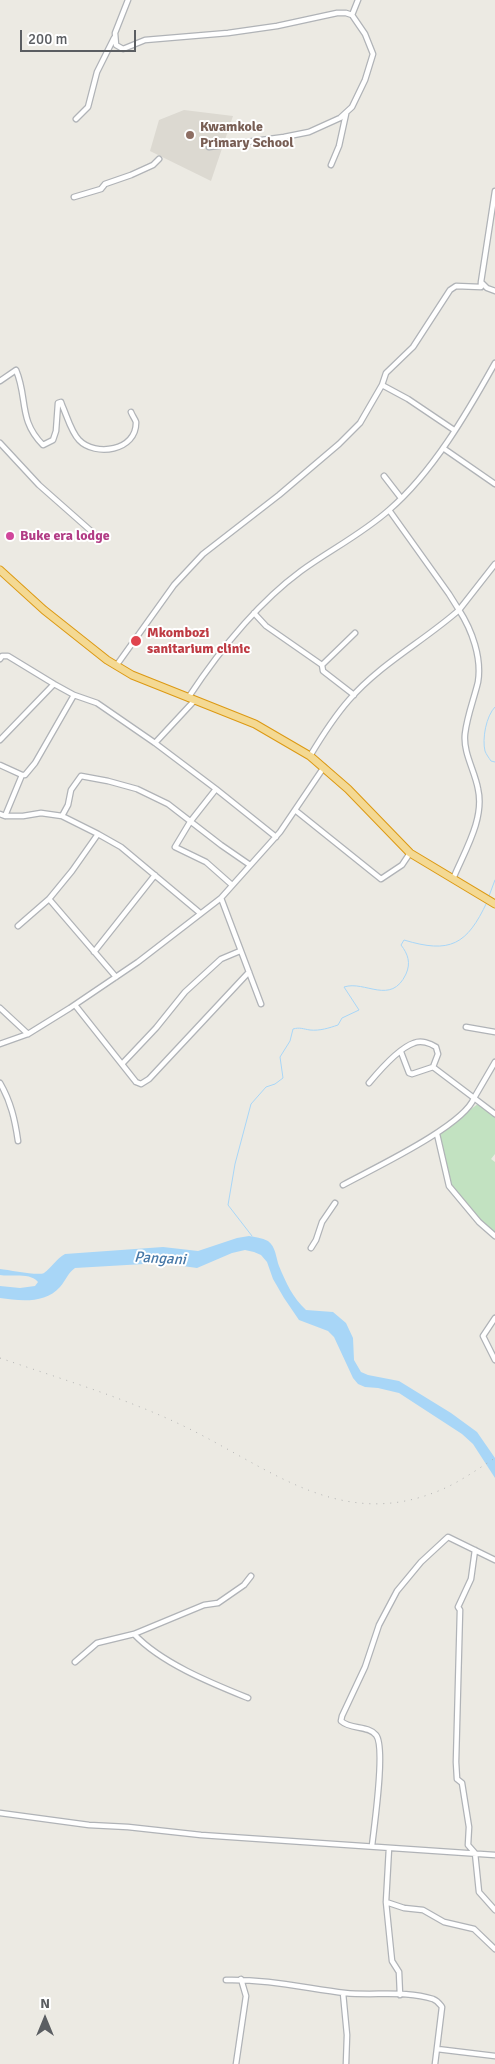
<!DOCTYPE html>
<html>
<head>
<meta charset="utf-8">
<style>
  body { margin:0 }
  #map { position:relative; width:495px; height:2064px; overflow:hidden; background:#eceae3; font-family:Signika,sans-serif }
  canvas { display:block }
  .north { position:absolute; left:20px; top:1994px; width:50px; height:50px; -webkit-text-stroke:4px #fff; paint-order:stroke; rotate:0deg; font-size:14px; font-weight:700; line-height:20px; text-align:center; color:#5b5e62 }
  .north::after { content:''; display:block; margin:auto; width:18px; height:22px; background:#5b5e62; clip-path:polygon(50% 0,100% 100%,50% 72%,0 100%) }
  .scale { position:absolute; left:20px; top:30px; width:116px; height:22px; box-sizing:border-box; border:2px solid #5b5e62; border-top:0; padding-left:6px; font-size:15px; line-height:18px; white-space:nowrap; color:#5b5e62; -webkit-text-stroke:4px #fff; paint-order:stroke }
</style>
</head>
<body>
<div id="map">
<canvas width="495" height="2064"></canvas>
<div class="north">N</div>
<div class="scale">200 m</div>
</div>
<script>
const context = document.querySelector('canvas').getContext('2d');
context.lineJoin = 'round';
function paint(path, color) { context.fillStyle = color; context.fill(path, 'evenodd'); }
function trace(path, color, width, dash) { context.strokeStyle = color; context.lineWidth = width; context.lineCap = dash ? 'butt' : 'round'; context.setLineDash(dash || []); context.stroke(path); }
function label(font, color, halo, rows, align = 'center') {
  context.font = font + ' Signika,sans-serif'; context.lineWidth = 4; context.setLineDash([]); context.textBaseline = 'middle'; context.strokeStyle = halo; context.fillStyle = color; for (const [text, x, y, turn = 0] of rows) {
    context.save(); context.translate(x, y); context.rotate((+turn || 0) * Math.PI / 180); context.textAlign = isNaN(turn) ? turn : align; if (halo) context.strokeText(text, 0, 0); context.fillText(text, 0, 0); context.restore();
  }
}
paint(new Path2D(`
  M184,110l49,6 -22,65 -61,-30 9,-31z`), '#dcd9d1');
paint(new Path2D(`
  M479,1103l16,13v38l-4,5 4,3v72l-15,-13 -29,-36 -12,-51z`), '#c2e2c1');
paint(new Path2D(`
  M249,1236c6,1 13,2 19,5 8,6 8,17 11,25 7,17 14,32 27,44l27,2 13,11 7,15 1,22 7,12 7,3 31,6 52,32 26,19 18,26v20l-22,-34 -11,-10 -63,-41 -21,-5 -13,-1 -7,-3 -5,-6 -19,-41 -6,-6 -29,-11 -15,-22 -11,-19 -6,-17 -6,-7 -7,-3 -9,-2 -13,3 -35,15 -36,-5 -86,5c-7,5 -9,12 -15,19 -15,17 -40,14 -60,11v-12l20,2 15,-2 3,-4c-8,-10 -27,-5 -38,-7v-6c10,1 38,7 44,4 8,-6 12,-14 21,-19l98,-7 35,4 39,-13z`), '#a8d6f7');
trace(new Path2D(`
  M495,707c-9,9 -13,32 -10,44 1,3 4,7 6,10l4,1
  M489,896l6,-16
  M252,1236l-24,-31 7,-41 16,-60 15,-17 9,-3 8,-6 -3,-21 10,-16 3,-12c7,-2 10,0 17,1 10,1 19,-2 28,-5l4,-7 17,-8 -15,-23c21,-7 47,19 62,-13 5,-11 2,-20 -5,-29l3,-5c46,14 63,5 83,-38`), '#a8d6f7', 1);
const minor = new Path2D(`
  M128,0l-13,33 1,12 7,4 22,-9 83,-7 49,-7 60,-13h9l6,2 6,-15
  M76,119l12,-12 9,-35 17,-34
  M209,147l75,-10 25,-5 31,-14 12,-11 13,-27 8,-26 -8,-20 -13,-19
  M331,165l8,-19 7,-32
  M495,191l-14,91 6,6 8,3
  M74,197l27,-8 4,-5 26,-9 22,-10 6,-6
  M0,381l16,-11c12,28 2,50 27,75l10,-5 3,-9 2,-28 3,-1 1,3c5,11 9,27 17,35 16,17 58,11 57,-18 -1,-3 -4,-7 -5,-10
  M382,385l26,14 46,31
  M0,443l39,42 60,53
  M443,448l52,36
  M384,476l17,22
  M389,510l60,84 10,16 36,-46
  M254,613l12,13 56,39 1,6 31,24
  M0,659l2,-3h6l46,28 20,11 23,8 58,40 61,46 60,48
  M322,665l33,-32
  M116,666l58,-81 29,-31 76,-59 60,-51 21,-21 22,-38 4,-12 27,-26 37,-57 6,-4 25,1v-5
  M188,698c31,-47 67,-93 113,-127 29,-21 61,-37 88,-61 44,-38 78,-97 106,-147
  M0,740l54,-56
  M155,743l39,-42
  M310,756c12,-20 24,-39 39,-56 31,-36 75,-59 110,-90 13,20 23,48 19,72 -4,17 -11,34 -13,52 -2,19 10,37 13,55 7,30 -14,63 -25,90
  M0,765l22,10h3l10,-12 39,-68
  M216,789l-26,33 -15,25 31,15 26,23
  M295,810l86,69 21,-14 8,-12
  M0,814l5,2h18l18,-3 21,3 36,18 23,13 79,66
  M5,816l17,-41
  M62,816l6,-11 3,-15 10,-14 27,5 29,8 31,15 53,41 29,20
  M221,898l40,106
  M49,899l67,78
  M18,926l31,-27 23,-28 26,-37
  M94,952l61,-77
  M75,1005l61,77 5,2 8,-5 100,-107
  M0,1008l28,26
  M466,1027l29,5
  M0,1044l28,-10 42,-26 68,-46 83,-64 59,-66 44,-65
  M495,1062l-21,36 21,16
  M122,1064l34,-36 29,-36 36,-33 19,-8
  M0,1083c11,19 15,37 18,58
  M369,1083c10,-12 30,-35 45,-40 7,-3 16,0 22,4l2,7 -5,13 -21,7 -3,-1 -8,-21
  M437,1134l12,52 30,36 16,14
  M343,1185c29,-16 121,-59 131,-87l-41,-31
  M311,1248l5,-8 6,-18 13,-19
  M495,1318l-12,18 12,24
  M475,1550l-4,29 -13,28 2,3 -4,152 1,17 5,4 7,44 -1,18 7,8 4,39 16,18
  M134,1634l70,-29 14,-2 26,-18 7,-9
  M75,1662l22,-19 37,-9c27,29 77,49 114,64
  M0,1813l89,12 39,2 73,8 294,20
  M372,1846c2,-19 14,-99 4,-111 -8,-10 -25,-5 -35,-14l1,-5 23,-49 14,-42 18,-34 24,-29 27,-25 47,23
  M389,1848l-3,54 18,6 19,2 21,12 30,7 21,20
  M386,1902l6,59 7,11 1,23
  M226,1980c40,-1 79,8 119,13 29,3 60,-3 88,6 5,2 6,4 9,8l-7,57
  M343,1993l4,42 -1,29
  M437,2049l58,7
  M236,2064l10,-68 -5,-17`);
const highway = new Path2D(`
  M0,570l44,40 63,50 25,15 123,49 55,32 38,33 62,64 85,51`);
trace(minor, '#b0b3b7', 7);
trace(highway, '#dc9913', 9);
trace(minor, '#fff', 4.5);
trace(highway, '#f4d993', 7);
trace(new Path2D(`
  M0,1358c58,20 119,38 175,64 90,41 163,113 268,67 18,-8 35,-20 52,-31`), '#b1b2b2', 1, [1, 6]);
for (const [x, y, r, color] of [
  [190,135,5,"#8d6e63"],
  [10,536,5,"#d1479c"],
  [136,641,6,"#e0444e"]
]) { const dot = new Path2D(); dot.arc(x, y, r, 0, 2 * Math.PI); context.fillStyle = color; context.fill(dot); trace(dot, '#fff', 2); }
label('bold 14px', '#785e54', '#fff', [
  ["Kwamkole",200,127],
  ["Primary School",200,143]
], 'left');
label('bold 14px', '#b23c85', '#fff', [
  ["Buke era lodge",20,536]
], 'left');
label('bold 14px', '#be3a42', '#fff', [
  ["Mkombozi",147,633],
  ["sanitarium clinic",147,649]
], 'left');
label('italic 15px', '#4778a7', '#fff', [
  ["Pangani",160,1259,3]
]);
</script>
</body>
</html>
